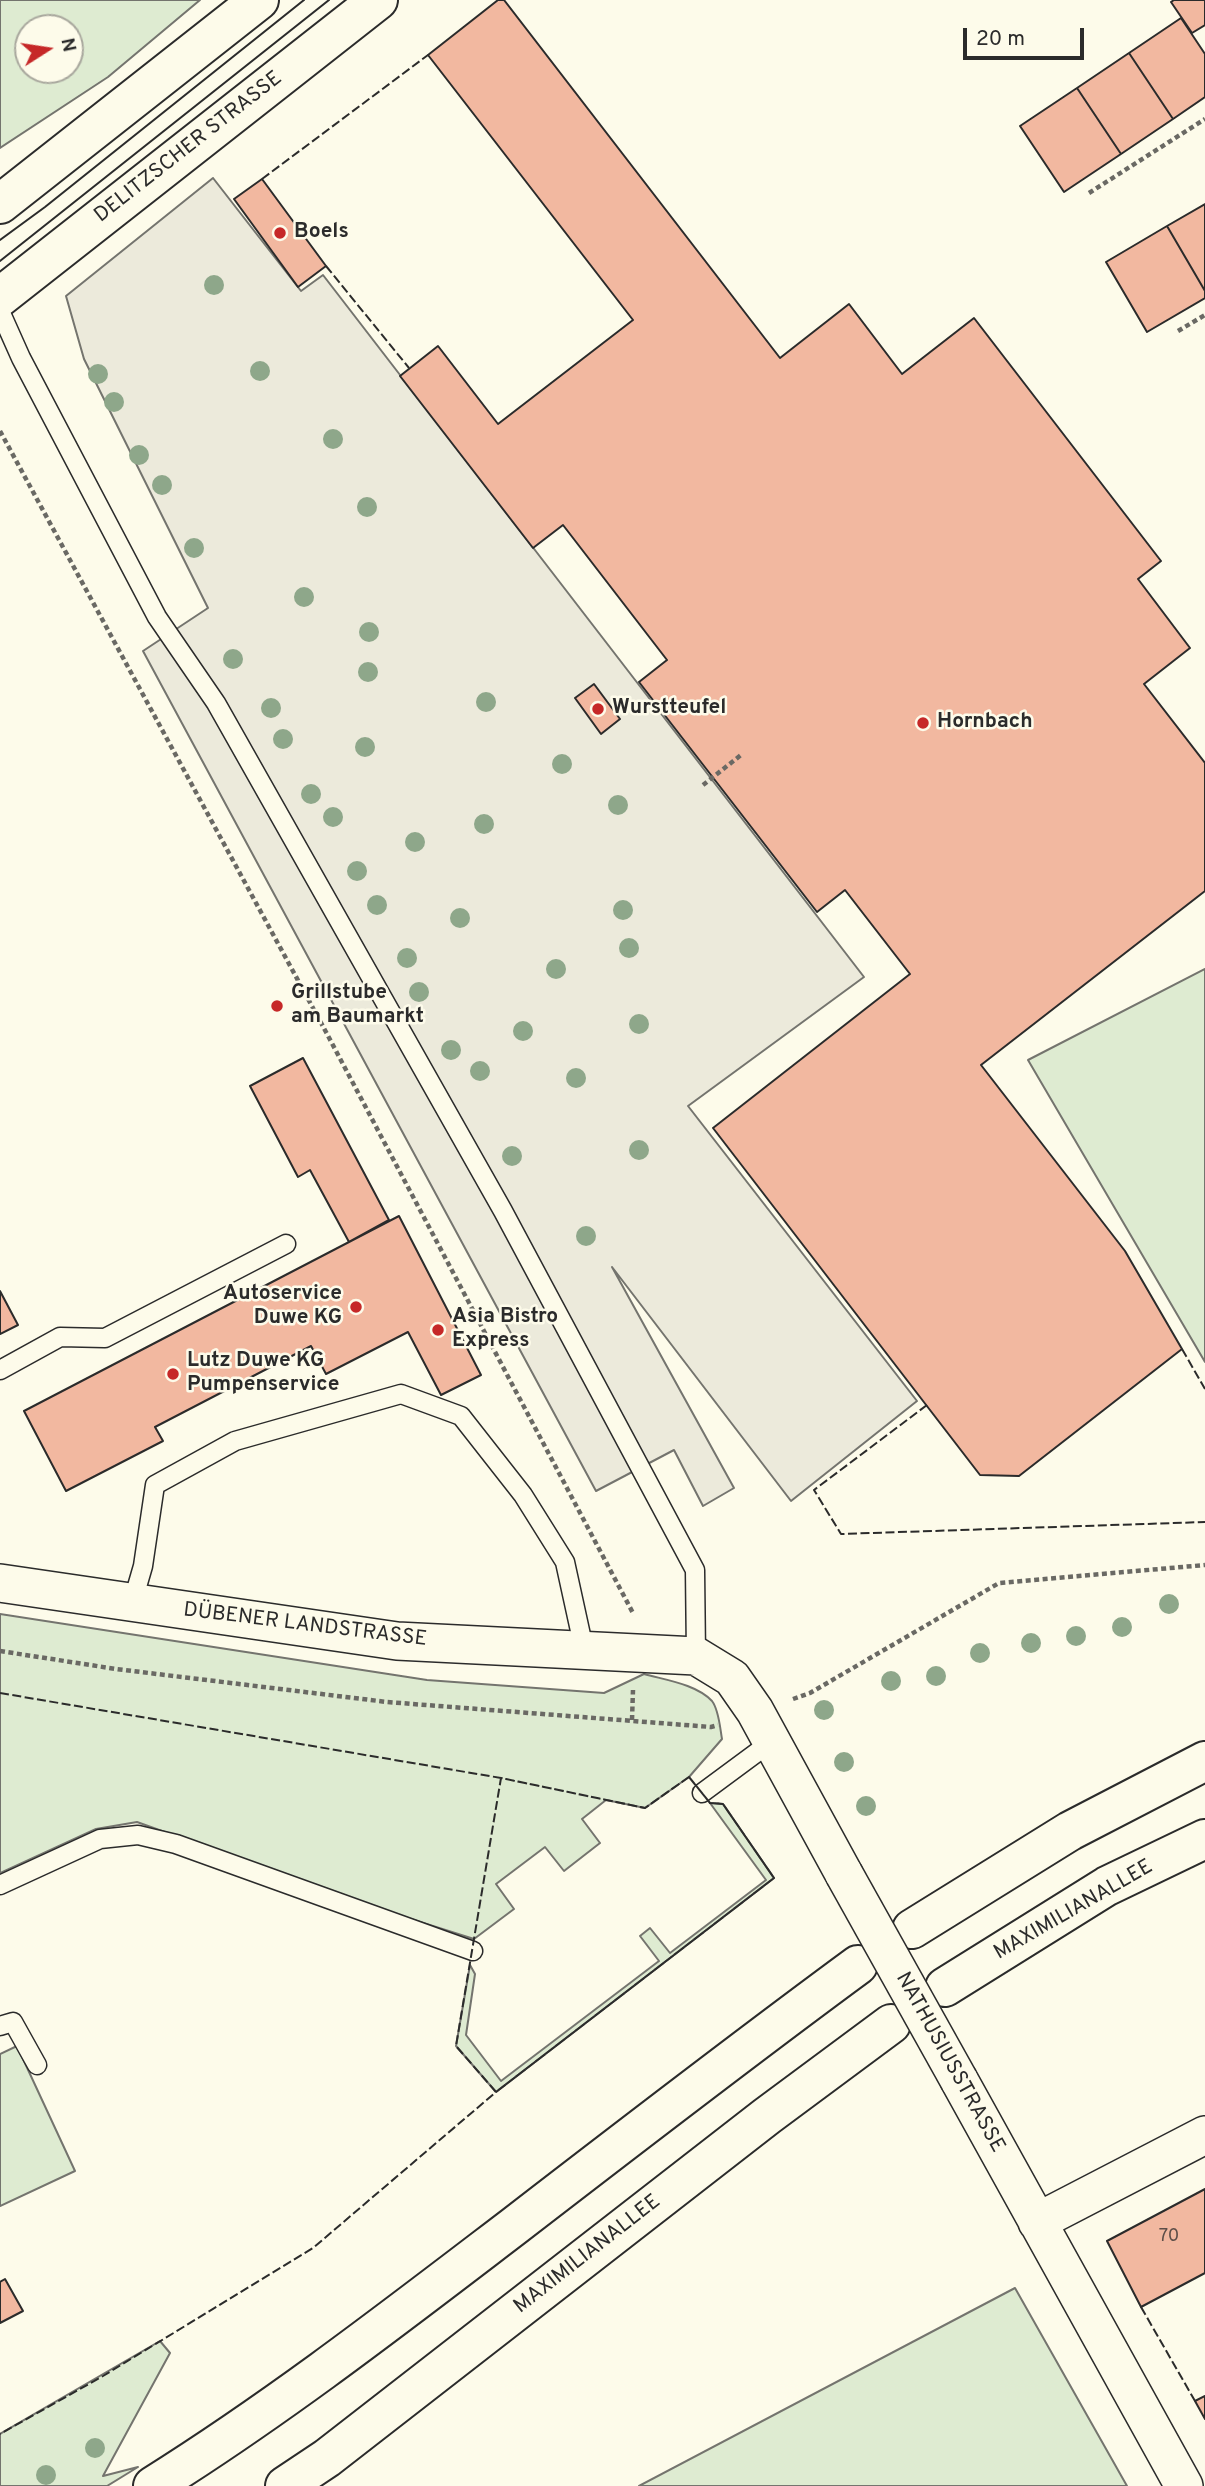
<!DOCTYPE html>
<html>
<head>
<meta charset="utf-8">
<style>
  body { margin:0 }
  #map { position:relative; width:1205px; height:2486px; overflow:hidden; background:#fdfbea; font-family:Overpass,sans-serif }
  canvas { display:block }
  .north { position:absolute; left:14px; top:14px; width:70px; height:70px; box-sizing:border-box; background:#fdfbea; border:2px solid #a9a89e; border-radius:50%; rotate:78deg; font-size:19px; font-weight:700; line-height:28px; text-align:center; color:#2b2b2b }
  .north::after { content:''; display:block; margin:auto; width:24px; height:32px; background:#c62828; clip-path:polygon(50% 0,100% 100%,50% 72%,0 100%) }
  .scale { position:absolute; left:963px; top:28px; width:121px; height:32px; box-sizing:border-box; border:4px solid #2b2b2b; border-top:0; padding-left:9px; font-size:21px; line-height:24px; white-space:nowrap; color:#2b2b2b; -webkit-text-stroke:5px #fdfbea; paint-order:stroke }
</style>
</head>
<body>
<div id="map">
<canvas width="1205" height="2486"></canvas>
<div class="north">N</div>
<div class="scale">20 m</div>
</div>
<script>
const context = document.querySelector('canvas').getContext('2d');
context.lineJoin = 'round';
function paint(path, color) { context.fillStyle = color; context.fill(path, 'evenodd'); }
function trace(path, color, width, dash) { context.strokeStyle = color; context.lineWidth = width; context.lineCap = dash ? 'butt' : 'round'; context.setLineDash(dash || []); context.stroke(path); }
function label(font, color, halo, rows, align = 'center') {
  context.font = font + ' Overpass,sans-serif'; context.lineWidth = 5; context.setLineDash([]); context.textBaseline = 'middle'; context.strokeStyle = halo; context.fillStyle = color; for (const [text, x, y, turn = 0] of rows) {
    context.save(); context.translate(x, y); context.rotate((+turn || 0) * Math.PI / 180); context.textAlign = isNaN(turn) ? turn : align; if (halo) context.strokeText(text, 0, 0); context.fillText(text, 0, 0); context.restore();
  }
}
const green = new Path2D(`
  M0,0h200l-92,77 -108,71zM28,28h42v42h-42z
  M1205,969v393l-177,-302z
  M0,1614l427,66 177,13 40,-19c21,6 52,10 68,27 7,9 8,27 10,38l-33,38 -44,31 -39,-8 -24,19 18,24 -36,28 -19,-24 -49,37 18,25 -40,30 -98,-31 -239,-86 -41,7 -96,44z
  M710,1803l13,1 51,74 -278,214 -40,-46 14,-81 5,9 -9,61 35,46 158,-120 -19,-25 10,-8 20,25 96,-73z
  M17,2046l58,125 -75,35v-152z
  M1015,2288l112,198h-488z
  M160,2341l10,12 -67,123 35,-9 -31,19h-107v-52z`);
paint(green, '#deebd1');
trace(green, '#74746e', 2);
const parking = new Path2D(`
  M213,178l88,113 22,-16 541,702 -176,129 229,295 -126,100 -179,-234 122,221 -31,18 -29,-56 -78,41 -453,-840 65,-43 -124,-249 -18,-63z`);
paint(parking, '#eceadb');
trace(parking, '#74746e', 2);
const building = new Path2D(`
  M498,0h6l276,358 69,-54 53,70 72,-56 187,243 -23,18 52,69 -46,36 61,79v128l-224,174 144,186 57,98 -163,127 -39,-1 -267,-347 197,-154 -65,-84 -28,22 -178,-230 28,-22 -104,-135 -30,23 -133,-172 38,-30 60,78 135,-104 -205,-265z
  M1174,0h31v25l-13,8 -21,-31z
  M1181,18l24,36v43l-32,22 -44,-66z
  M1129,53l44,66 -52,35 -44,-66z
  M1077,88l44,66 -57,38 -44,-66z
  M262,179l64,87 -28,21 -64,-88z
  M1205,204v87l-38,-65z
  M1167,226l38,65v7l-58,34 -41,-70z
  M594,684l26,35 -19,15 -26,-36z
  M303,1058l86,162 -40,22 -39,-72 -12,7 -48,-91z
  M399,1216l82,159 -40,20 -33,-63 -82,42 -15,-28 -156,81 8,14 -97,50 -42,-80z
  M0,1291l18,34 -18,9z
  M1205,2189v84l-64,34 -34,-66z
  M5,2279l18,32 -23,12v-41z
  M1205,2396v23l-10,-18z`);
paint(building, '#f2b8a0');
trace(building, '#2b2b2b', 2);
const lane = new Path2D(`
  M0,311l21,47 136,259 59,86 287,508 192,359 1,86
  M0,1370l60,-33 45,1 181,-94
  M132,1604l11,-38 12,-81 80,-44 166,-47 60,22 62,79 42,67 19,87
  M702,1793l69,-51
  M0,1885l100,-46 38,-4 38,9 297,107
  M0,2026l13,-4 24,43`);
const street = new Path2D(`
  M0,1583l397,58 299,15 36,22 23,33 89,163
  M959,2080l225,406
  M1037,2222l168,-87`);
const secondary = new Path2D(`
  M0,204l259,-204
  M0,297l378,-297`);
const highway = new Path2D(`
  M912,1929l158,-98 135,-70
  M945,1987l162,-101 98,-47
  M153,2486c126,-79 242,-169 360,-259 114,-88 228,-176 345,-262
  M285,2486l42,-28 440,-342 124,-92`);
trace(lane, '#2b2b2b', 21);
trace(street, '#2b2b2b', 40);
trace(secondary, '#2b2b2b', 42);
trace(highway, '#2b2b2b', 42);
trace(new Path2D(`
  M1089,193l116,-74
  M1178,331l27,-16
  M0,431l326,601 308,583
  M703,785l38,-30
  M0,1651l116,18 271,33 324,25 7,-2
  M793,1699l17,-6 189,-110 206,-18
  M632,1720l1,-30`), '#6a6964', 4.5, [5, 3.5]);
trace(lane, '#fdfbea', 18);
trace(street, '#fdfbea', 37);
trace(secondary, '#fdfbea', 38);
trace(highway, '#fdfbea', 38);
trace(new Path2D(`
  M0,240l45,-33 259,-207
  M0,261l329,-261`), '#2b2b2b', 2);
const streetBridge = new Path2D(`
  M844,1874l115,206`);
trace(streetBridge, '#2b2b2b', 40, []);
trace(streetBridge, '#fdfbea', 37);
trace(new Path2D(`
  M262,179l166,-124
  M326,266l83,102
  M1182,1349l23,40
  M927,1405l-113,85 27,44 364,-12
  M0,1693l501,85 144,30 44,-31 21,26 13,1 51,74 -278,214 -183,156 -210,128 -103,58
  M689,1777l21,26 13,1 51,74 -278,214 -40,-46 45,-268 144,30z
  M1141,2307l54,94`), '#2b2b2b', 2, [9, 3.5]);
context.fillStyle = '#8ea78a';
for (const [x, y] of [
  [214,285],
  [260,371],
  [98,374],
  [114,402],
  [333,439],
  [139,455],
  [162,485],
  [367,507],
  [194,548],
  [304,597],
  [369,632],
  [233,659],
  [368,672],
  [486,702],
  [271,708],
  [283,739],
  [365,747],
  [562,764],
  [311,794],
  [618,805],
  [333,817],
  [484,824],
  [415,842],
  [357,871],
  [377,905],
  [623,910],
  [460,918],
  [629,948],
  [407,958],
  [556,969],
  [419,992],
  [639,1024],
  [523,1031],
  [451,1050],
  [480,1071],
  [576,1078],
  [639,1150],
  [512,1156],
  [586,1236],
  [1169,1604],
  [1122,1627],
  [1076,1636],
  [1031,1643],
  [980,1653],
  [936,1676],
  [891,1681],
  [824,1710],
  [844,1762],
  [866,1806],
  [95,2448],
  [46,2475]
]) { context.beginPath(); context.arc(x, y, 10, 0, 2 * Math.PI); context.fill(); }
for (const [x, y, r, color] of [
  [280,233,7,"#c62828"],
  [598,709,7,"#c62828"],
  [923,723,7,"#c62828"],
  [277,1006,7,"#c62828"],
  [356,1307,7,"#c62828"],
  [438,1330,7,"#c62828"],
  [173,1374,7,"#c62828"]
]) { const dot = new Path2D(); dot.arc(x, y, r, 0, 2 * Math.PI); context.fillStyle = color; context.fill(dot); trace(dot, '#fdfbea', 2.5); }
label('18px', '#5d4e48', null, [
  ["70",1169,2237]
]);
label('21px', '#2b2b2b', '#fdfbea', [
  ["DELITZSCHER STRASSE",189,148,-38],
  ["DÜBENER LANDSTRASSE",305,1626,7],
  ["MAXIMILIANALLEE",1074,1911,-30],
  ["NATHUSIUSSTRASSE",949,2063,61],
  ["MAXIMILIANALLEE",588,2255,-38]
]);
label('bold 21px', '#2b2b2b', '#fdfbea', [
  ["Boels",294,233],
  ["Wurstteufel",612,709],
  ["Hornbach",937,723],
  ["Grillstube",291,994],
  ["am Baumarkt",291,1018],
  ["Autoservice",342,1295,"right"],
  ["Duwe KG",342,1319,"right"],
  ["Asia Bistro",452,1318],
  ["Express",452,1342],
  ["Lutz Duwe KG",187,1362],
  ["Pumpenservice",187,1386]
], 'left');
</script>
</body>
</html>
